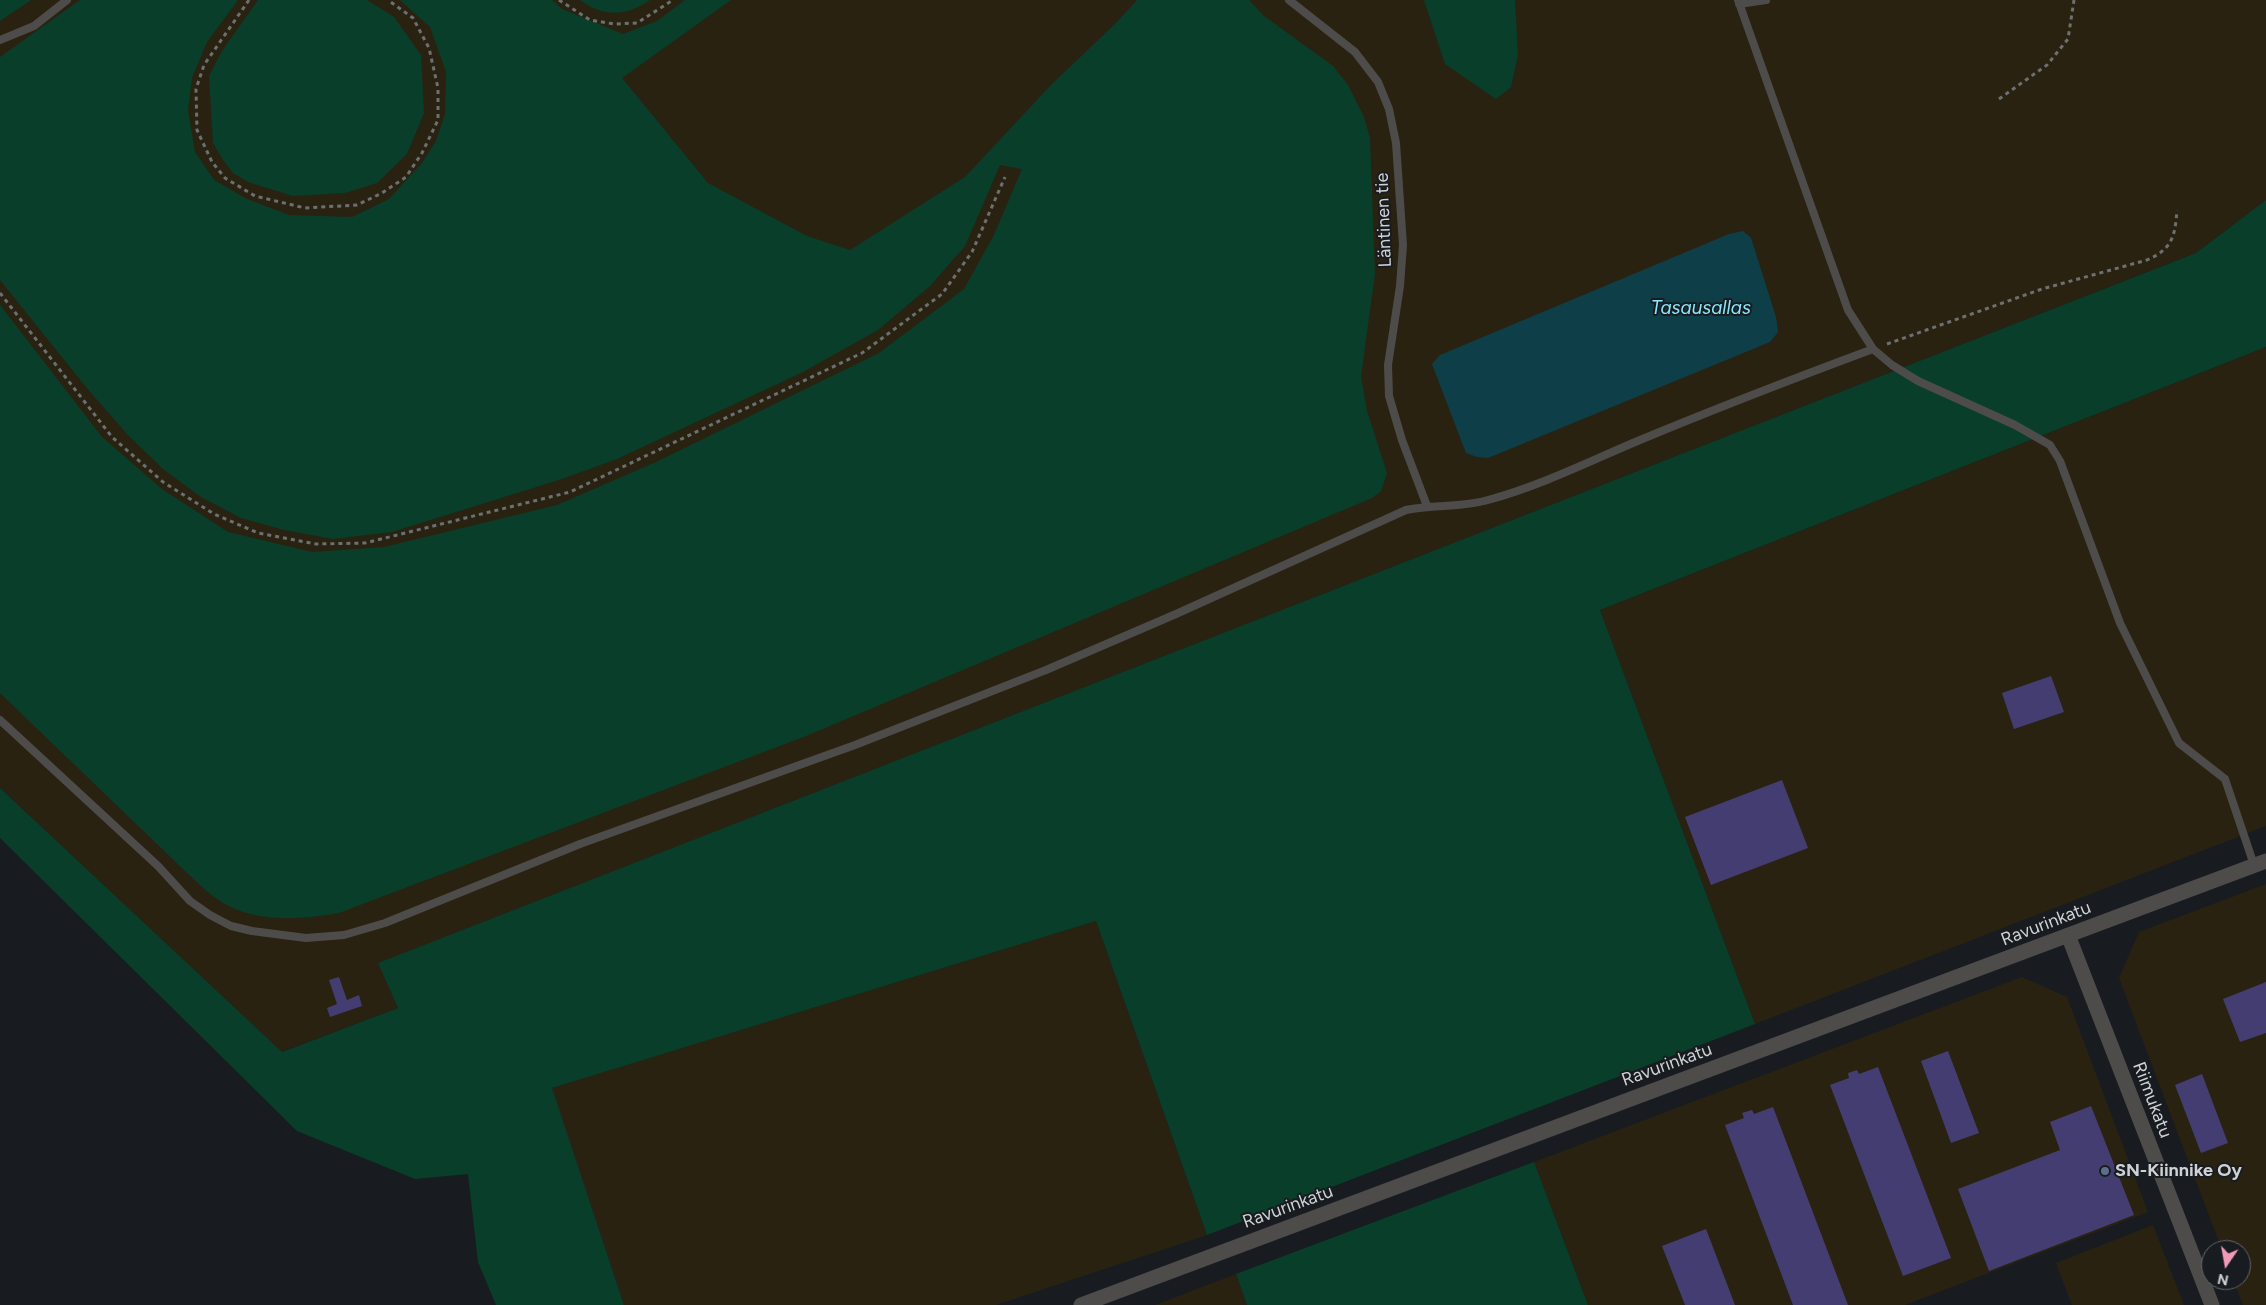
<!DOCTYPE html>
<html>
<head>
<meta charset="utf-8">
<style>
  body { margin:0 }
  #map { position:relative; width:2266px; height:1305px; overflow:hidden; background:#181c20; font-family:Figtree,sans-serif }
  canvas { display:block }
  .north { position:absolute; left:2201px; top:1240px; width:50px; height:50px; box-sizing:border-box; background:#181c20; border:1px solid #616568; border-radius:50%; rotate:192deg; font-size:14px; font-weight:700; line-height:20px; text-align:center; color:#cfd2d4 }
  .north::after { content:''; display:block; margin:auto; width:18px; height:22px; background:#f09ab6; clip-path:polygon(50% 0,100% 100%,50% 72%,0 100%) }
</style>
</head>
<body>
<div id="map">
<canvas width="2266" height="1305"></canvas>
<div class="north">N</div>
</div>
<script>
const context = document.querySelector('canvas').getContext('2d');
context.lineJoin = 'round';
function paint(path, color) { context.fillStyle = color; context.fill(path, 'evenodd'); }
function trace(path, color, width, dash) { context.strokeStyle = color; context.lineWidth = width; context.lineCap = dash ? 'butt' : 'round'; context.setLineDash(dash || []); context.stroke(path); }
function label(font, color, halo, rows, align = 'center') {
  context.font = font + ' Figtree,sans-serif'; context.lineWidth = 4; context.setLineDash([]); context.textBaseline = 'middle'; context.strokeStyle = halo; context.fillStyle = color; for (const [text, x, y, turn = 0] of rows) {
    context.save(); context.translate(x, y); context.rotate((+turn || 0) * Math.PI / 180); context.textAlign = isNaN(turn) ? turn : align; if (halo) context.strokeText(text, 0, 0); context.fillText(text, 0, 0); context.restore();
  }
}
paint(new Path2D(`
  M0,0h2266v200l-70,53 -1817,710 19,45 -117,44 -281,-264z
  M2266,347v479l-511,198 -155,-414z
  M2266,884v421h-23l-10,-25h8v-30h-19l-103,-272 20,-46z
  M1096,921l111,314 -211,70h-372l-73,-217z
  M2022,977l45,20 81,215 -243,93h-317l-54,-143z
  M2153,1225l31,80h-112l-16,-42z
  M1236,1274l11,31h-92z`), '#292211');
paint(new Path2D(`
  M0,0h31l-31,21z
  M80,0h158l-31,42 -15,36 -4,32 7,42 19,28 33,19 42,16 63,2 37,-18 33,-36 14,-22 9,-27 1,-42 -16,-45 -30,-27h152l10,9 61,25 34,-13 28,-21h46l-109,78 86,105 99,53 43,14 115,-73 87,-93 65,-62 20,-22h112l15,16 69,50 15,19 16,32 6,21 5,136 -14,102 6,35 20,62 -6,18 -9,7 -566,238 -467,177c-35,6 -77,10 -110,-7 -17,-8 -31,-23 -45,-36l-184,-177v-388l102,132 60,52 66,43 84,20 72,-5 173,-42 99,-43 223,-109 85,-64 30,-54 28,-66 -22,-4 -35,81 -35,40 -52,44 -75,42 -186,87 -55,20 -170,53 -59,7 -49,-9 -43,-12 -40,-21 -38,-28 -36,-35 -41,-47 -86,-107v-223z
  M258,0h109l27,17 27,38 3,58 -17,41 -30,29 -32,10 -52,3 -45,-14 -15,-9 -10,-13 -10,-17 -4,-67 13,-25z
  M580,0h70c-24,17 -47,17 -70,0z
  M1424,0h91l3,55 -7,32 -15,12 -51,-35z
  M2266,200v147l-666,263 155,414 -548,211 -111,-314 -544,167 72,217h-128l-18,-43 -10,-88 -53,5 -118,-48 -297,-293v-50l282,264 116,-44 -20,-45 1818,-710z
  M1534,1162l54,143h-341l-11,-31z`), '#093e2a');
paint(new Path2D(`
  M1743,231l8,7 25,79 2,15 -8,10 -282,116 -11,-1 -11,-4 -34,-89 8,-9 289,-121z`), '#0e3f48');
paint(new Path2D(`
  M2051,676l13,36 -50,17 -12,-36z
  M1782,780l26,68 -97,37 -26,-68z
  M339,977l8,23 12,-5 3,11 -32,11 -3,-9 10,-4 -8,-24z
  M2266,982v51l-26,9 -17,-43z
  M1948,1051l31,82 -28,10 -30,-82z
  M1878,1067l73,191 -48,18 -73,-191 19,-7 -1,-5 9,-3 2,4z
  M2202,1074l26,69 -27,10 -26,-68z
  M2091,1106l43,109 -145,56 -31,-82 102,-39 -10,-28z
  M1773,1107l75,198h-55l-68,-180 19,-7 -2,-5 10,-3 2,4z
  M1706,1229l29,76h-50l-23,-59z`), '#443d72');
trace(new Path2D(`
  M249,0l-45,65 -8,24 1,41 15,32 13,16 30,18 50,12 52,-3 25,-12 24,-16 16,-24 16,-33v-32l-9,-40 -16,-30 -25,-18
  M559,0l31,20 24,4 23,-1 36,-23
  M1999,99l48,-34 21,-26 6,-39
  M0,293l112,144 51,45 51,32 44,19 58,11 49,-1 205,-51 292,-139 80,-59 30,-42 33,-75
  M1887,344l155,-55 105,-29c25,-11 28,-23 30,-50`), '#6c7073', 3, [4, 4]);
trace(new Path2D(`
  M1289,0l66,52 23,30 11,27 7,34 7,102 -3,41 -12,79 1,31 13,44 25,66
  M1738,0l110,310 25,39 19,16 26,16 97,44 35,20 10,16 60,162 59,120 46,36 29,86
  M1739,4l27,-4
  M0,40l34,-14 33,-26
  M0,720l158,146 32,35 20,14 21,11 21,5 54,7 38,-3 41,-12 195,-79 275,-99 191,-75 130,-56 230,-104c28,-6 55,-2 82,-10 52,-14 102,-39 152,-60 77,-32 155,-62 233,-91`), '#4e4c4a', 8);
trace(new Path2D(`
  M2068,935l144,370
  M1081,1305l1185,-444`), '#4e4c4a', 15);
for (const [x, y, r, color] of [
  [2105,1171,5,"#5c6f8a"]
]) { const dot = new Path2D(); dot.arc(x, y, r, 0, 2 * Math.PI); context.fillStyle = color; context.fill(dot); trace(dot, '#181c20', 2); }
label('18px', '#cfd2d4', '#181c20', [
  ["Läntinen tie",1384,220,-92],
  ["Ravurinkatu",2046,924,-21],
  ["Ravurinkatu",1667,1065,-20],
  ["Riimukatu",2152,1100,69],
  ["Ravurinkatu",1288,1207,-20]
]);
label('bold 18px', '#cfd2d4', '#181c20', [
  ["SN-Kiinnike Oy",2115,1171]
], 'left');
label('italic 19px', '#89e8fc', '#181c20', [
  ["Tasausallas",1701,308]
]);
</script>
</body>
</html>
